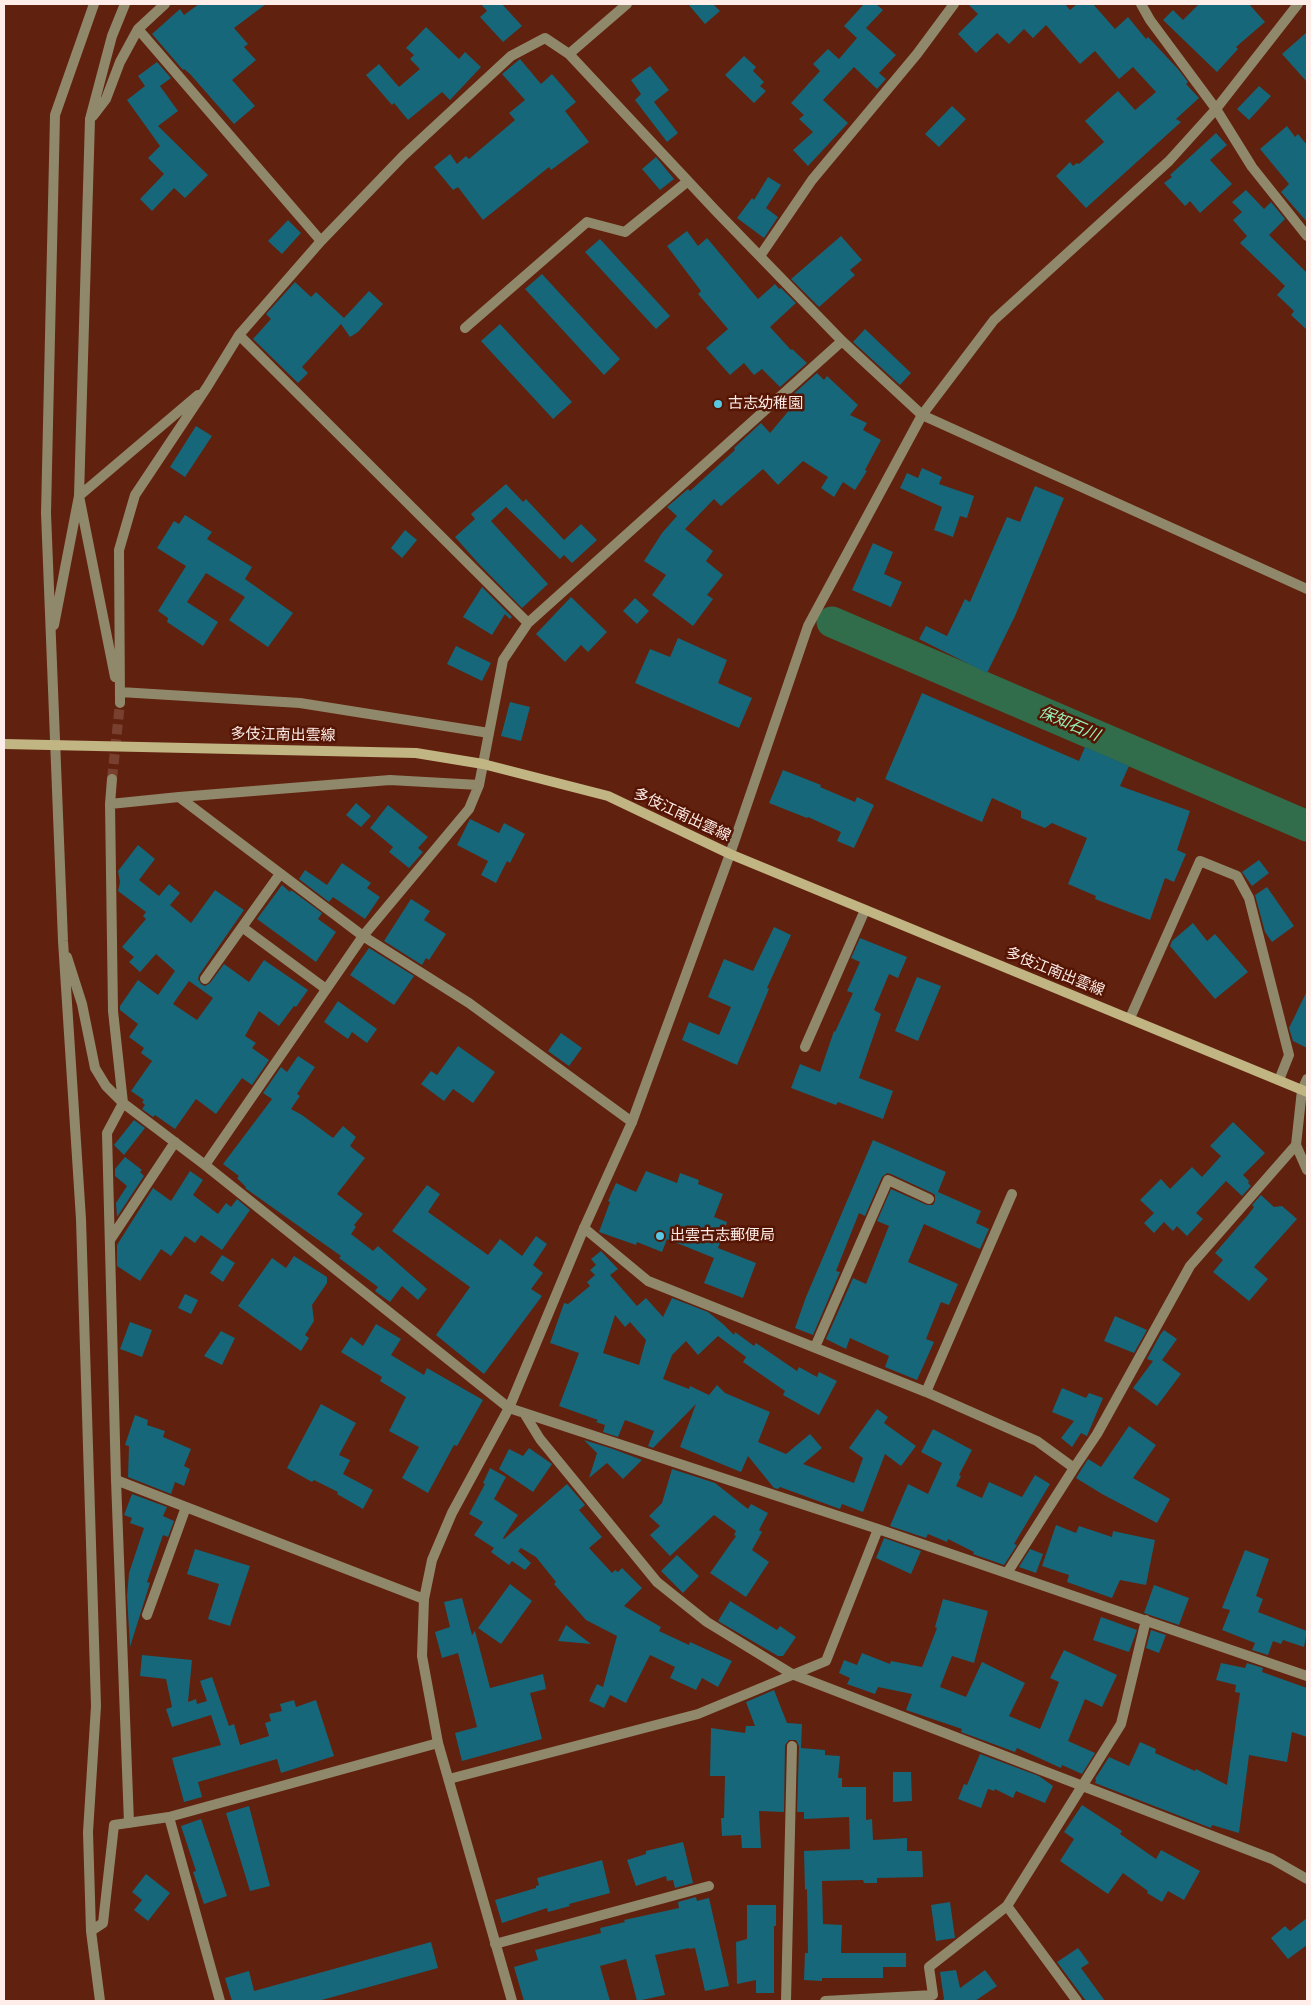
<!DOCTYPE html>
<html>
<head>
<meta charset="utf-8">
<style>
  body { margin:0 }
  #map { position:relative; width:1311px; height:2005px; overflow:hidden; background:#61210f; font-family:"IBM Plex Sans",sans-serif }
  canvas { display:block }
  .frame { position:absolute; inset:0; border:5px solid #feede8; pointer-events:none }
</style>
</head>
<body>
<div id="map">
<canvas width="1311" height="2005"></canvas>
<div class="frame"></div>
</div>
<script>
const context = document.querySelector('canvas').getContext('2d');
context.lineJoin = 'round';
function trace(path, color, width, dash) { context.strokeStyle = color; context.lineWidth = width; context.lineCap = dash ? 'butt' : 'round'; context.setLineDash(dash || []); context.stroke(path); }
function paint(path, color) { context.fillStyle = color; context.fill(path, 'evenodd'); }
function label(font, color, halo, rows, align = 'center') {
  context.font = font + ' "IBM Plex Sans","Noto Sans JP",sans-serif'; context.lineWidth = 5; context.setLineDash([]); context.textBaseline = 'middle'; context.strokeStyle = halo; context.fillStyle = color; for (const [text, x, y, turn = 0] of rows) {
    context.save(); context.translate(x, y); context.rotate((+turn || 0) * Math.PI / 180); context.textAlign = isNaN(turn) ? turn : align; if (halo) context.strokeText(text, 0, 0); context.fillText(text, 0, 0); context.restore();
  }
}
trace(new Path2D(`
  M832,622l475,204`), '#316d4a', 31);
paint(new Path2D(`
  M199,4h67l-32,24 14,16 -4,3 12,13 -24,20 23,26 -21,18 -44,-50 -6,-5 -1,1 -31,-36 28,-25 4,6z
  M481,4h21l20,22 -19,16 -23,-25 7,-6z
  M688,4h25l7,7 -15,13z
  M864,4h12l7,6 -17,18 30,27 -17,18 7,6 -9,10 -23,-22 -31,33 25,23 -40,43 -15,-16 20,-18 -14,-13 5,-4 -13,-12 29,-32 -7,-7 15,-15 11,10 18,-21 -13,-12z
  M968,4h97l5,6 7,-6h16l22,25 13,-12 18,22 2,-2 30,32 10,13 -2,2 13,14 -23,21 5,3 -95,86 -30,-32 14,-14 3,4 4,-3 2,1 25,-22 -19,-21 33,-30 17,19 21,-18 -23,-25 -14,12 -24,-28 -15,13 -34,-39 -13,13 -9,-9 -15,15 -12,-11 -21,20 -18,-19 20,-20z
  M1199,4h50l16,18 -29,25 2,2 -21,23 -54,-52 10,-10 10,10z
  M426,27l33,32 6,-7 16,15 -31,33 -8,-8 -34,28 -14,-17 -2,2 -26,-30 13,-11 20,23 21,-18 -10,-10 4,-4 -8,-7z
  M1307,32v50l-25,-28z
  M744,56l12,11 -3,4 11,11 -4,4 6,5 -12,12 -29,-28z
  M520,59l21,25 11,-10 24,28 -11,9 24,31 -38,28 -2,-3 -66,53 -25,-33 -5,3 -19,-23 16,-13 7,10 9,-8 3,3 46,-39 -6,-7 16,-13 -23,-26z
  M157,62l14,16 -11,8 18,25 -20,15 50,49 -23,23 -11,-10 -22,23 -12,-12 24,-25 -16,-16 12,-12 -33,-46 18,-14 -7,-10z
  M650,66l19,24 -15,12 24,31 -11,9 -32,-42 6,-6 -10,-14z
  M1259,86l12,10 -22,24 -12,-11z
  M952,106l14,13 -27,28 -14,-13z
  M1287,126l8,11 3,-3 9,11v77l-26,-30 8,-8 -29,-35z
  M1216,133l11,12 -17,15 22,24 -32,29 -10,-12 -5,5 -21,-23 8,-6 -2,-2z
  M656,157l18,22 -14,11 -18,-21z
  M768,177l13,8 -15,23 12,9 -14,21 -27,-20 15,-20 2,2z
  M1246,190l18,19 7,-7 14,17 -16,16 38,38v57l-16,-15 3,-4 -17,-16 8,-9 -45,-43 7,-7 -14,-16 9,-8 -10,-10z
  M288,220l13,13 -19,21 -14,-13z
  M687,231l11,15 9,-8 51,61 17,-15 4,5 2,-1 15,15 -26,24 21,23 1,-1 15,14 -27,24 -18,-18 -8,6 -10,-12 -14,12 -24,-27 22,-19 -30,-35 3,-3 -34,-45z
  M841,236l21,24 -12,10 5,5 -36,32 -28,-28z
  M600,239l70,77 -14,13 -71,-77z
  M542,274l78,85 -16,16 -79,-86z
  M295,282l16,15 5,-5 28,26 25,-27 14,13 -25,28 -8,5 -9,-13 -39,43 6,6 -10,10 -45,-44 18,-20 -5,-5z
  M500,324l72,78 -19,17 -72,-78z
  M865,329l46,44 -11,12 -47,-43z
  M817,373l7,7 3,-4 31,29 -8,10 17,8 -4,7 18,10 -16,30 2,1 -12,19 -12,-8 -9,15 -13,-9 7,-11 -25,-16 -25,24 -15,-16 -42,37 -7,-7 -29,30 28,22 -7,10 17,14 -16,20 6,4 -20,27 -41,-31 14,-20 -22,-14 18,-28 15,-17 -10,-9 21,-18 2,2 45,-41 -1,-2 27,-25 9,10 26,-31 -6,-5z
  M196,426l16,10 -27,41 -15,-10z
  M922,468l20,9 -3,7 35,12 -7,22 -7,-2 -7,21 -19,-7 8,-23 -42,-19 7,-15 11,5z
  M506,484l17,18 3,-3 38,41 17,-16 16,16 -25,23 -8,-8 -4,4 -54,-52 -15,14 57,63 -26,24 -44,-45 -23,-26 20,-18 -4,-5z
  M1035,486l29,12 -49,118 -28,57 -68,-34 7,-13 21,10 18,-37 5,3 37,-85 13,5z
  M185,515l27,17 -5,7 45,28 -7,12 48,34 -25,34 -39,-27 16,-23 -39,-24 -19,29 31,20 -15,24 -36,-24 1,-4 -10,-7 28,-45 -29,-18 17,-27 5,3z
  M405,530l12,10 -15,18 -11,-10z
  M873,543l20,9 -9,22 18,8 -11,25 -39,-17z
  M482,587l30,30 -2,2 -5,-5 -13,21 -29,-18z
  M571,597l36,35 -19,20 -7,-7 -16,17 -29,-28z
  M635,598l14,13 -12,13 -14,-13z
  M678,638l49,22 -9,23 34,15 -13,30 -104,-45 15,-34 20,8z
  M456,646l35,17 -9,18 -35,-17z
  M922,693l157,68 6,-14 44,19 -9,20 70,25 -13,39 9,4 -12,28 -9,-4 -15,42 -55,-21 1,-3 -28,-12 19,-46 -35,-15 -7,5 -24,-10v-7l-29,-13 -10,24 -97,-43z
  M510,702l20,5 -9,34 -20,-5z
  M783,770l38,15 -1,2 35,15 2,-5 17,8 -20,43 -17,-7 4,-9 -33,-15 -1,1 -38,-15z
  M356,803l15,13 -10,11 -15,-12z
  M388,805l40,32 -10,11 5,4 -14,16 -20,-16 4,-5 -23,-19z
  M470,819l29,14 5,-10 21,11 -15,29 -3,-2 -11,22 -15,-8 7,-14 -31,-16z
  M138,845l17,14 -16,21 20,16 10,-12 11,9 -10,12 21,18 24,-33 29,20 -45,65 -1,4 3,5 4,2 5,-3 14,-19 25,18 15,-22 44,30 -12,17 -2,-1 -15,20 -20,-15 -14,25 11,7 -4,5 17,12 -17,25 -10,-7 -26,36 -20,-15 -21,30 -20,-14 -2,2 -11,-8 3,-4 -3,-3 2,-2 -13,-9 21,-30 -11,-8 3,-5 -15,-11 9,-13 -18,-14v-4l18,-26 20,15 17,-24 -19,-17 -16,18 -11,-10 5,-5 -12,-10 24,-28 -3,-3 3,-4 -28,-21 2,-9 -2,-11zM189,981l24,17 -16,22 -24,-16z
  M1259,860l10,13 -17,13 -10,-14z
  M342,863l29,20 -4,5 13,9 -15,22 -32,-22 -4,5 -30,-23 6,-9 22,15z
  M282,885l8,7 1,-2 31,23 -4,6 18,13 -20,30 -59,-43z
  M1267,887l27,39 -22,16 -7,-10 -10,-37z
  M411,899l19,12 -6,9 22,14 -17,26 -3,-2 -4,7 -38,-24z
  M1193,923l14,18 8,-7 33,38 -33,27 -45,-53 2,-5z
  M774,927l17,8 -24,53 2,1 -32,76 -55,-25 7,-18 30,13 12,-28 -23,-10 16,-38 29,12z
  M860,938l47,19 -9,21 -9,-4 -15,36 7,4 -22,64 34,13 -10,28 -45,-17 -2,3 -45,-17 9,-24 20,8 14,-41 1,1 18,-39 -6,-2 13,-29 -9,-4z
  M369,948l45,28 -20,29 -44,-30z
  M917,977l24,9 -23,55 -23,-10z
  M1307,991v57l-14,-7 -4,-13z
  M338,1001l39,28 -10,14 -15,-11 -4,7 -24,-17z
  M561,1033l21,15 -13,18 -21,-15z
  M458,1046l37,26 -22,31 -20,-14 -9,12 -23,-17 10,-13 6,4z
  M298,1056l17,11 -18,27 3,2 -9,13 11,6 31,23 10,-12 13,11 -6,9 15,12 -28,36 26,20 -9,11 2,2 -5,7 22,17 5,-5 49,43 -9,11 -16,-14 -12,16 -15,-11 3,-4 -39,-29 2,-2 -96,-68 1,-1 -9,-9 2,-2 -16,-12 49,-65 -9,-6 18,-26 6,5z
  M134,1120l11,8 -21,27 -10,-10z
  M1233,1122l32,31 -22,22 6,6 -1,2 3,3 -9,10 -16,-15 -30,32 7,6 -16,17 -10,-10 -4,5 -9,-9 -10,11 -10,-10 10,-10 -14,-13 21,-21 9,10 22,-22 10,10 19,-21 -11,-10z
  M873,1140l73,32 -8,20 43,19 -5,12 13,6 -9,20 -56,-25 -16,38 50,22 -9,21 -8,-3 -15,37 8,3 -17,38 -32,-13 4,-11 -39,-18 -4,11 -20,-10 27,-61 13,6 23,-58 -12,-5 14,-32 36,16h6l2,-4v-6l-3,-2 -41,-19 -4,-1 -5,4 -17,39 -6,-3 -23,58 4,1 -27,63 -18,-7 11,-31z
  M125,1157l17,13 -2,2 4,4 -27,41 -1,-14 11,-17 -12,-10v-7z
  M190,1171l13,9 -10,15 25,19 8,-11 5,4 6,-8 13,11 -28,40 -21,-15 -6,8 -10,-7 -14,20 -10,-7 -21,32 -23,-15v-21l36,-57 18,13z
  M646,1171l31,12 3,-10 19,7 -1,4 25,10 -9,23 13,5 -9,26 38,15 -13,35 -39,-15 10,-25 -47,-19 -5,13 -25,-10 -1,3 -37,-13 11,-30 -2,-1 8,-18 20,9z
  M427,1185l13,9 -12,18 60,43 12,-16 22,17 14,-20 11,8 -14,21 10,8 -12,16 11,7 -58,78 -48,-39 34,-48 -78,-56z
  M1261,1195l13,12 8,-1 15,13 -43,48 14,12 -19,22 -36,-29 10,-12 -8,-7 33,-38 6,-8 -2,-2z
  M601,1251l17,18 -8,6 27,31 9,-8 17,19 9,-19 36,14 15,12 11,11 1,-3 19,14 2,-3 41,28 2,-4 18,10 2,-5 18,9 -18,34 -36,-20 2,-4 -42,-29 3,-5 -28,-21 -20,19 -12,-14 -14,14 -9,24 26,10 1,-3 19,9 8,-10 8,8 45,19 -12,30 28,12 24,-20 12,14 -19,16 51,19 9,-25 -14,-10 28,-39 11,8 -4,6 32,23 -15,20 -16,-12 -22,58 -21,-8 -2,5 -60,-22 -2,2 -4,-1 -26,-32 -7,16 -61,-25 16,-43 -43,44 -5,-2 6,-15 -29,-11 -7,17 -15,-5 2,-7 -9,-3 2,-2 -39,-14 20,-53 -29,-10 14,-40 4,1 22,-18 -3,-4 8,-7 -5,-5 6,-5 -5,-6zM615,1315l10,12 5,-5 16,18 -7,25 -36,-12z
  M222,1255l13,8 -12,19 -13,-9z
  M294,1256l33,21v6l-15,22 2,16 -9,14 4,3 -8,13 -63,-45 34,-48 14,10z
  M185,1294l13,6 -7,14 -13,-6z
  M1115,1316l32,14 -13,23 -30,-12z
  M130,1322l22,8 -10,27 -22,-8z
  M376,1324l25,15 -10,16 33,20 3,-7 56,32 -26,46 -3,-1 -26,48 -26,-15 17,-31 -30,-16 17,-34 -26,-16 2,-4 -41,-25 10,-15 12,9z
  M1164,1330l13,9 -15,21 19,14 -24,32 -24,-18 20,-27 -6,-2 13,-24z
  M221,1331l14,7 -13,27 -18,-9z
  M1062,1388l24,10 3,-5 14,5 -16,38 -6,-3 -9,14 -11,-9 13,-17 -22,-9z
  M321,1404l35,19 -17,32 11,5 -7,14 30,16 -10,19 -26,-15 1,-2 -24,-12 -2,2 -25,-14z
  M135,1415l13,5 -1,5 18,6 -2,6 28,12 -7,17 6,3 -6,17 -9,-4 -4,12 -43,-17 1,-31 -4,-1z
  M1129,1426l27,19 -23,33 37,21 -13,24 -55,-29 -26,-16 12,-19 13,8z
  M933,1429l39,21 -13,25 2,1 -5,10 26,12 7,-16 33,15 13,-22 15,9 -36,60 3,1 -13,20 -31,-11 1,-2 -26,-13 -1,3 -19,-8 -2,4 -36,-12 18,-42 20,10 14,-31 -21,-11z
  M584,1440l29,9 29,11 -19,19 -16,-16 -18,15 8,-25z
  M529,1448l23,16 -19,28 -34,-23 10,-20 14,7z
  M490,1468l16,9 -12,22 24,16 -15,23 1,1 63,-55 18,21 -6,5 23,27 -13,11 23,25 3,-3 3,2 4,-4 20,20 -18,18 37,21 -2,4 30,14 1,-3 42,19 -14,26 -16,-9 -6,12 -26,-12 5,-11 -25,-12 -24,48 -16,-8 -6,13 -15,-7 8,-17 6,3 14,-51 -31,-16 -32,-36 2,-2 -20,-25 -15,-9 -3,3 13,12 -6,7 -13,-9 -3,4 -18,-13 3,-4 -20,-13 9,-13 -14,-8 16,-30 -2,-1z
  M672,1469l43,14 33,26 3,-5 17,9 -9,17 3,2 -10,18 17,12 -23,35 -36,-24 26,-37 -2,-1 2,-4 -22,-16 -44,41 -20,-21 10,-9 -11,-10 13,-13z
  M132,1494l35,13 -4,9 11,5 -6,16 -5,-2 -16,47 3,1 -20,64 -3,-51 2,-23 15,-45 -14,-5 2,-5 -8,-3z
  M1056,1525l20,8 3,-7 33,11 1,-6 42,9 -9,45 -26,-5 -8,18 -45,-16 2,-7 -27,-9z
  M884,1538l37,13 -10,23 -35,-16z
  M195,1549l55,17 -20,60 -22,-7 11,-35 -32,-10z
  M1030,1549l13,5 -7,19 -17,-6z
  M1245,1550l24,9 -13,37 7,3 -5,13 49,19 -3,16 -21,-7 -2,4 -8,-3 -5,14 -16,-5 3,-7 -33,-13 8,-20 -8,-2z
  M677,1555l22,21 -16,17 -22,-22z
  M510,1584l22,17 -31,43 -23,-16z
  M1154,1585l35,13 -10,27 -35,-12z
  M462,1598l10,37 3,-4 15,57 53,-14 3,15 -16,4 12,46 -80,22 -7,-28 22,-6 -19,-74 -16,5 -7,-26 15,-5 -6,-25z
  M943,1599l45,12 -14,52 -22,-7 -12,31 26,10 16,-35 43,21 -16,33 31,13 19,-47 -9,-4 14,-28 53,25 -15,32 -17,-8 -17,42 27,12 -13,21 -20,-9 -1,3 -44,-20 -2,4 -54,-20 1,-3 -56,-19 6,-16 -34,-7 -3,7 -28,-10 3,-6 -11,-5 5,-13 13,5 5,-12 28,11 1,-3 31,6 15,-39 -2,-1z
  M730,1601l47,29 3,-4 16,11 -13,19h-5l-60,-35z
  M1101,1617l36,13 -8,22 -36,-12z
  M566,1625l25,19 -33,-3z
  M1151,1630l15,5 -7,18 -13,-5z
  M142,1655l50,5 -4,42 8,-3 1,5 10,-3 -7,-20 12,-4 17,49 5,-2 6,21 29,-9 -4,-13 6,-2 -2,-7 13,-3 -2,-7 14,-4 2,7 20,-7 18,56 -53,17 -4,-14 -79,23 4,15 -18,5 -12,-44 49,-13 -10,-30 -39,12 -6,-18 6,-2 -6,-28 -26,-3z
  M1221,1663l24,5 2,-5 16,5 -1,4 45,16v49l-15,-5 -5,30 -38,-7 -10,78 -27,-8 -1,3 -116,-45 1,-3 -1,-1 14,-22 20,9 11,-24 16,7 -1,4 40,18 1,-2 31,16 13,-92 -5,-1 1,-7 -20,-5z
  M774,1690l13,33 15,1 -1,24 24,2v5l15,1 -2,22h4v9h24v33l6,-1 1,21 34,-2v13h15l1,26 -46,1v5h-13l-1,-3 -41,1 1,43 19,1 -1,28h65v14h-23v11h-61v3l-18,-1 1,-27h3l-1,-64 -2,1 -1,-39 46,-2 -1,-32 -45,2v-7h-7l2,-66 -3,-6h-7l-4,5 -1,67 -25,-1 2,37h-19l-1,-13 -19,1 -1,-18h3l1,-42h-15l1,-48 34,5 1,-7h9l-9,-24z
  M980,1754l59,22 14,10 -8,17 -29,-12 -3,7 -18,-9 -1,2 -6,-2 -7,19 -23,-9 6,-15 3,1z
  M893,1772h18l1,29 -19,1z
  M1082,1805l40,26 -2,3 36,25 5,-9 39,21 -16,29 -16,-9 -6,11 -15,-9 1,-2 -25,-18 -15,21 -48,-33 14,-22 -10,-7z
  M249,1806l21,80 -20,5 -24,-78z
  M201,1819l26,77 -23,8 -11,-32 3,-1 -15,-45z
  M683,1842l10,41 -18,5 -2,-8 -6,1 -1,-5 -30,10 -9,-26 19,-6v-3z
  M602,1860l8,33 -41,11 1,2 -22,6 -1,-4 -45,15 -7,-23 41,-12v-2l3,-1 -2,-7z
  M146,1874l24,19 -22,28 -14,-11 8,-10 -10,-8z
  M696,1897l1,4 12,-3 20,88 -24,5 -10,-43 -6,1v-1l-34,7 10,40 -28,6 -11,-42 -26,7 10,35h-86l-10,-34 24,-7 -3,-10 66,-17 -1,-5 25,-6 -1,-2 55,-12 -1,-6z
  M950,1902l5,36 -19,3 -5,-36z
  M747,1905h29v21h-2v67h-18v-13l-19,4 -1,-42 11,-3z
  M1307,1918v27l-19,14 -17,-21 14,-12 5,5z
  M431,1942l7,26 -120,33h-86l-7,-23 24,-7 5,20z
  M1078,1948l11,15 -8,5 24,33h-19l-29,-39z
  M956,1970l4,18 25,-18 12,16 -22,15h-33l2,-2 -4,-27z`), '#156779');
trace(new Path2D(`
  M112,779l8,-76`), '#794030', 10, [10, 5]);
trace(new Path2D(`
  M94,4l-39,111 -9,398 17,428 18,278 15,487 -8,126 3,99 9,70
  M165,4l-27,25 183,212
  M1141,4l9,16 66,89 36,58 55,69
  M569,54l58,-50
  M93,116l13,-17 14,-37 18,-33
  M760,256l52,-76 105,-126 37,-50
  M465,328l122,-106 38,10 63,-51
  M239,335l289,288
  M54,625l25,-129 11,-377 22,-83 13,-32
  M115,677l-36,-181 119,-101
  M120,692l180,11 189,30
  M120,703l-1,-153 16,-55 72,-108 32,-52 82,-94 82,-85 108,-100 34,-18 24,16 146,156 127,131 80,74 385,174
  M112,779l-2,25 3,207 10,92 -16,30 9,347 308,119
  M179,797l211,-17 89,5
  M110,804l69,-7 184,139 106,67 163,119
  M242,927l84,62
  M67,957l15,47 13,64 11,18 17,17 82,62 304,243 369,121 429,147
  M205,979l75,-105
  M1130,1018l70,-157 37,15 12,22 40,157 -10,25
  M805,1047l60,-137
  M1307,1079l-5,11 -6,55 11,25
  M205,1165l158,-229 106,-127 10,-24 24,-125 25,-37 314,-282
  M584,1228l64,53 278,111 111,49 37,27
  M110,1240l65,-98
  M815,1347l73,-167 41,19
  M926,1392l86,-198
  M524,1413l16,26 117,143 50,40 85,52 480,185 35,20
  M116,1480l13,343
  M1007,1573l67,-105 23,-34 93,-168 106,-121
  M147,1615l39,-108
  M449,1779l249,-65 128,-53 52,-132
  M169,1817l51,184
  M1007,1906l70,95
  M91,1931l12,-8 11,-98 55,-8 269,-74
  M495,1944l214,-58
  M786,2001l6,-255
  M825,2001l108,-6 -4,-28 78,-61 114,-182 25,-104`), '#90886a', 10);
trace(new Path2D(`
  M512,2001l-74,-258 -16,-87 2,-57 8,-39 20,-47 57,-105 75,-180 48,-106 98,-268 78,-228 114,-211 72,-95 175,-159 47,-52 82,-105`), '#90886a', 10);
trace(new Path2D(`
  M4,744l412,9 67,11 125,32 122,58 577,238`), '#c1b584', 10);
for (const [x, y, r, color] of [
  [718,404,5,"#58c9e3"],
  [660,1236,5,"#58c9e3"]
]) { const dot = new Path2D(); dot.arc(x, y, r, 0, 2 * Math.PI); context.fillStyle = color; context.fill(dot); trace(dot, '#551504', 2); }
label('15px', '#feede8', '#551504', [
  ["古志幼稚園",728,404],
  ["出雲古志郵便局",670,1236]
], 'left');
label('15px', '#feede8', '#551504', [
  ["多伎江南出雲線",283,735,1],
  ["多伎江南出雲線",682,815,25],
  ["多伎江南出雲線",1055,972,22]
]);
label('italic 16px', '#98f0b9', '#551504', [
  ["保知石川",1069,724,23]
]);
</script>
</body>
</html>
